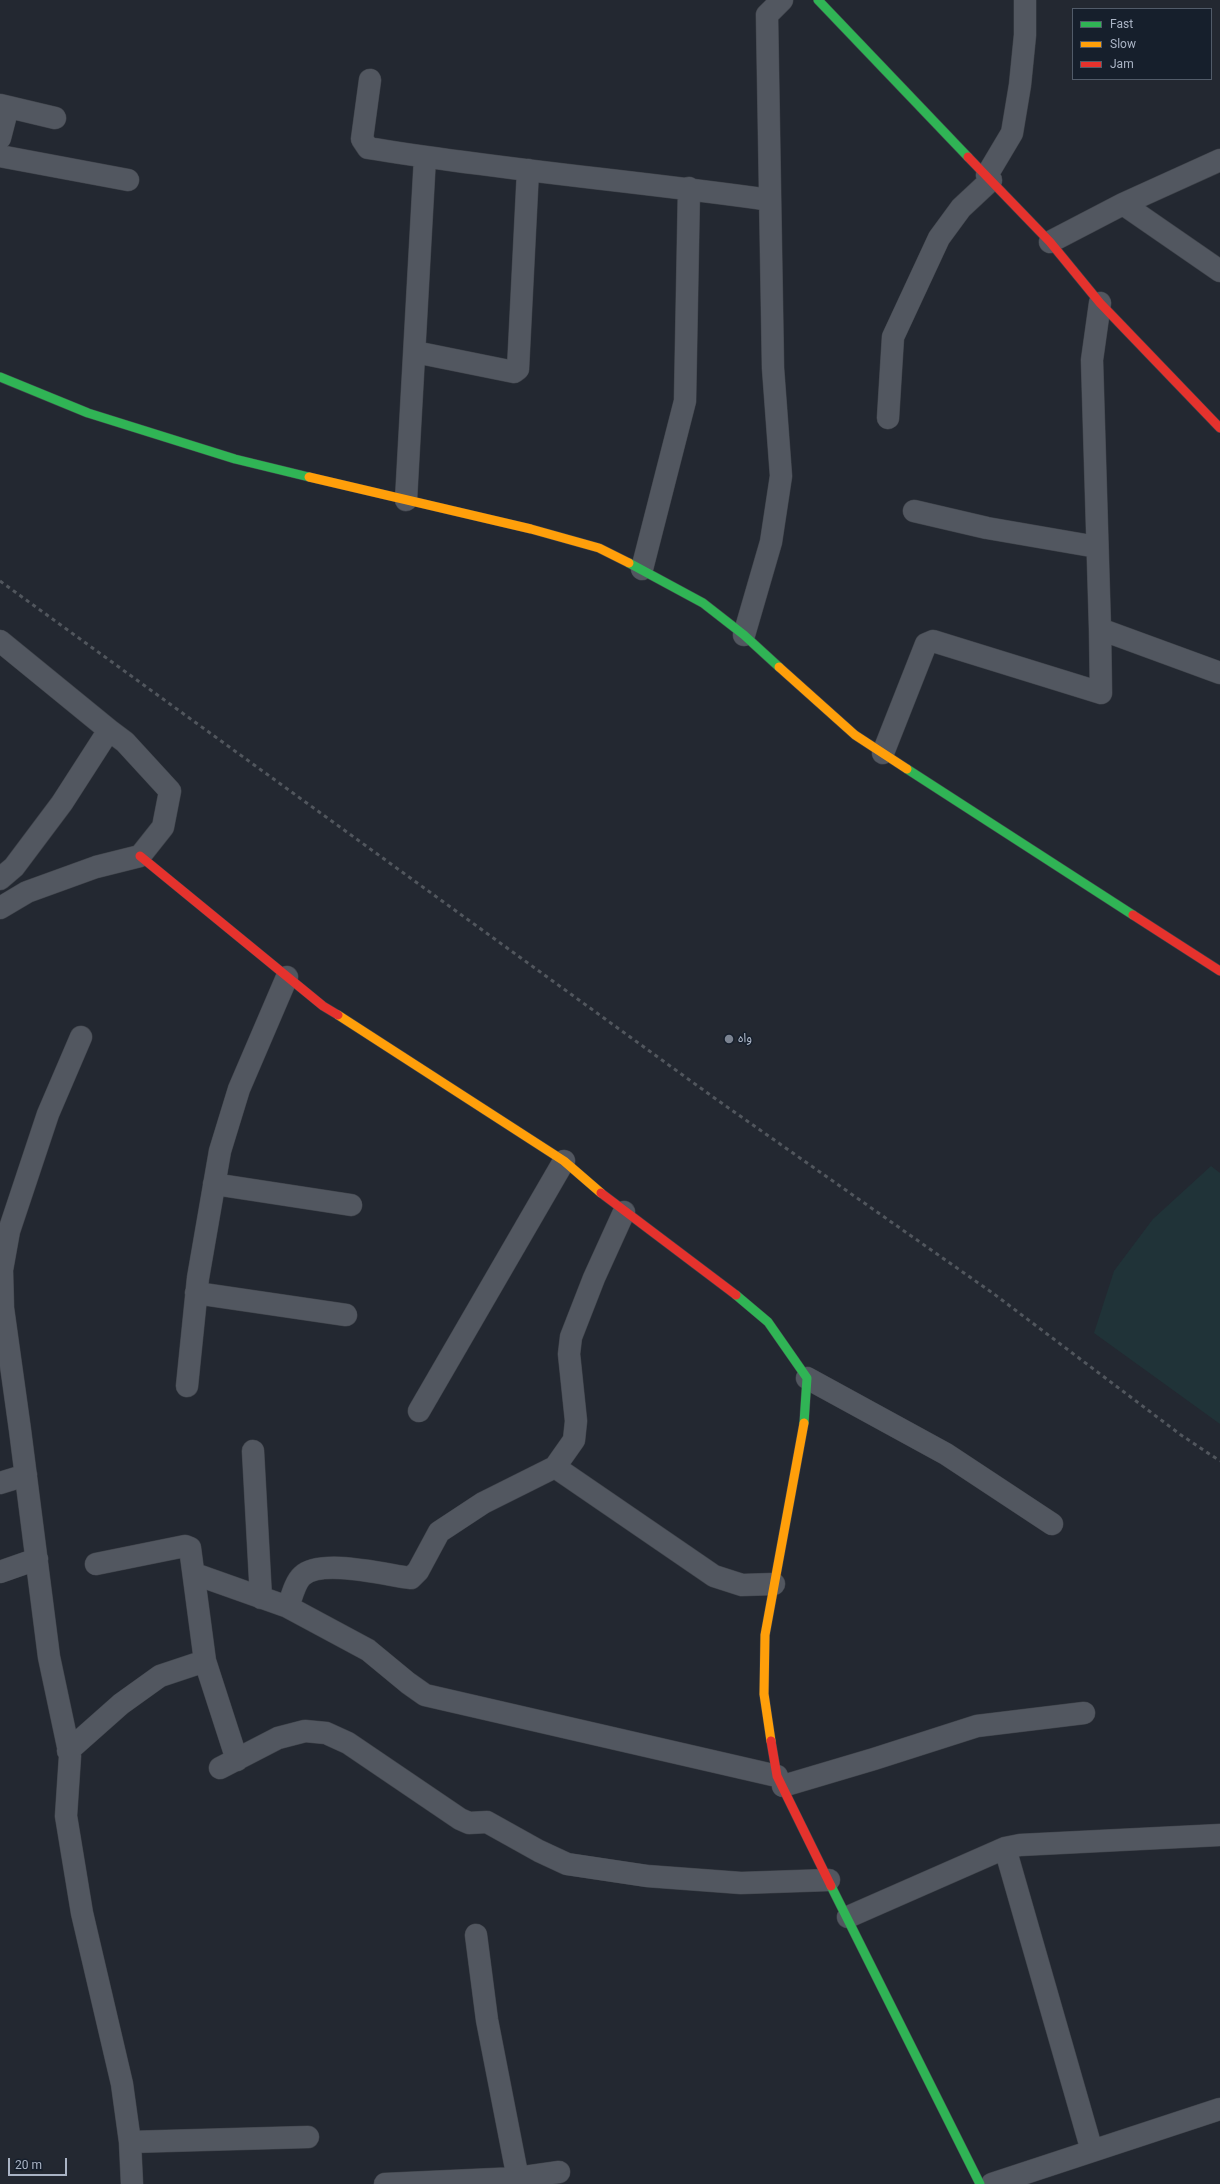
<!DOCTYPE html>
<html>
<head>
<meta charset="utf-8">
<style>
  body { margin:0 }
  #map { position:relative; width:1220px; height:2184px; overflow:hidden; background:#232831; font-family:Roboto,sans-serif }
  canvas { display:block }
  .legend { position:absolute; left:1072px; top:8px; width:140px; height:72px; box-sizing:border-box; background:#161f2c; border:1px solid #515b69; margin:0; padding:5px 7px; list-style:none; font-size:12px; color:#aab4c5 }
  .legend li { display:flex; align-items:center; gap:8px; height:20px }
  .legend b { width:20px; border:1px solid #515b69 }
  .scale { position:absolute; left:8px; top:2158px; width:59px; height:18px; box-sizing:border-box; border:2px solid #aab4c5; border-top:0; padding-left:5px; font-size:12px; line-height:14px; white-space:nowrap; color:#aab4c5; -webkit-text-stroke:3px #161f2c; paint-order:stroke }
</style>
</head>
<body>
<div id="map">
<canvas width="1220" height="2184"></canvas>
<ul class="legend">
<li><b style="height:5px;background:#30b455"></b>Fast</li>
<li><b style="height:5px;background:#ff9f0a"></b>Slow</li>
<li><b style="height:5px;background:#e5322d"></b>Jam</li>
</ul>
<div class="scale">20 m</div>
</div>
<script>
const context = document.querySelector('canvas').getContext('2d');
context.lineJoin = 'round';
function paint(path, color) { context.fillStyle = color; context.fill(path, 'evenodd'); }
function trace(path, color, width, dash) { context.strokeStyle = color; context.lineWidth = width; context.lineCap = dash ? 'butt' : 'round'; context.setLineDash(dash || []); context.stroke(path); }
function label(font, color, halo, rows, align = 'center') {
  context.font = font + ' Roboto,"Noto Sans Arabic",sans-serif'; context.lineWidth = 3; context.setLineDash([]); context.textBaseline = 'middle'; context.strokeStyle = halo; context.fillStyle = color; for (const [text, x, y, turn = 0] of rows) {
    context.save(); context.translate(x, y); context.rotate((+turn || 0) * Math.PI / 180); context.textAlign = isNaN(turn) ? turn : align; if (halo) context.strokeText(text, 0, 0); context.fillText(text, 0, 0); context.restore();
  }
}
paint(new Path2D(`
  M1211,1166l9,7v251l-126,-91 20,-62 39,-52z`), '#203338');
const street = new Path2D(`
  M370,80l-8,59 6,9c133,22 268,33 402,52
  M0,105l55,13
  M0,138l8,-31
  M0,156l128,24
  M1220,160l-97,44 97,67
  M987,175l25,-42 8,-48 5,-50v-35
  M1050,242l73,-38
  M1100,303l-8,57 8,269
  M415,352l99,20 4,-3 10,-199
  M888,418l5,-81 46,-99 22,-30 30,-28
  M406,500l19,-343
  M914,511l73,17 110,19
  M642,569l43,-168 4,-213
  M744,635l27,-93 10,-66 -8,-108 -6,-353 15,-15
  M0,641l109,89 -47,73 -48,64 -14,12
  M883,753l43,-109 7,-3 168,52 -1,-64 120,44
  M0,908l27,-16 69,-25 44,-11 23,-29 7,-36 -45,-49 -16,-12
  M81,1037l-33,77 -39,117 -7,39 1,38 17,122 29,227 21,99 -4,60 16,97 40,171 8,58 2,42
  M214,1184l137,21
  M196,1293l150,22
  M807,1378l139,76 106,70
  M187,1386l11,-108 22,-127 19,-62 48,-112
  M419,1411l145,-250
  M253,1451l8,147
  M555,1467l159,109 28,9 32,-1
  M0,1483l26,-8
  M96,1564l89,-18 5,2 15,113 32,99
  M0,1572l37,-13
  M195,1574l93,33 80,43 40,33 17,12 352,81
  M288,1607c3,-8 7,-25 14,-31 19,-18 84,-1 109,2l7,-7 21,-39 44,-29 72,-36 19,-27 2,-19 -7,-67 2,-17 23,-59 30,-66
  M68,1751l53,-47 39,-28 45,-15
  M220,1768l58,-30 27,-7 21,2 22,10 112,76 9,4 18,-1 52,29 28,13 80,12 94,7 88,-3
  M783,1786l91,-27 103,-33 107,-13
  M1005,1848l87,303
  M848,1917l157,-69 15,-3 200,-10
  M476,1935l11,85 32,164
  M130,2142l178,-5
  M385,2184l132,-6 42,-6
  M992,2184l228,-75`);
const fast = new Path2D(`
  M818,0l150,157
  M0,377l88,36 147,46 74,18
  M629,563l74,40 41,32 35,32
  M907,769l226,146
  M736,1295l32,27 39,56 -3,45
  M831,1886l149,298`);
const slow = new Path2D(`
  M309,477l222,52 68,19 30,15
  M779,667l76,68 52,34
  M338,1015l226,146 37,32
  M771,1741l-7,-47 1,-59 39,-212`);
const jam = new Path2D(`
  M968,157l82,85 50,61 120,125
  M140,856l183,150 15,9
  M1133,915l87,56
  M601,1193l135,102
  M771,1741l6,35 54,110`);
trace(street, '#3f434a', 23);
trace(fast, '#3f434a', 10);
trace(slow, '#3f434a', 10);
trace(jam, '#3f434a', 10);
trace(street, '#525760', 22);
trace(fast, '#30b455', 9);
trace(slow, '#ff9f0a', 9);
trace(jam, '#e5322d', 9);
trace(new Path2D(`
  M0,581l713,516 281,197 187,141 39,26`), '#51565d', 3, [4, 4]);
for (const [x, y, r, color] of [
  [729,1039,5,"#7b8391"]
]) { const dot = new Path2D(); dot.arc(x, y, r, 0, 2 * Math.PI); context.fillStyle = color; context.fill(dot); trace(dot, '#161f2c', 1.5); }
label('13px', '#aab4c5', '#161f2c', [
  ["واہ",738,1039]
], 'left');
</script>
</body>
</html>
